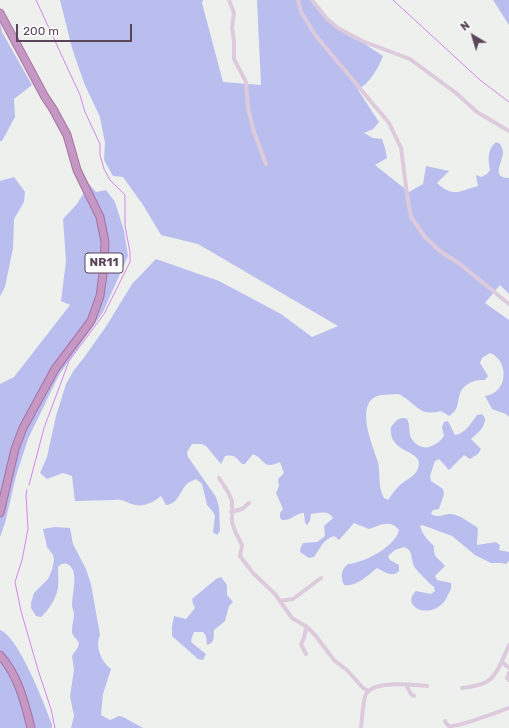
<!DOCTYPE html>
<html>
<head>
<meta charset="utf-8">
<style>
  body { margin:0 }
  #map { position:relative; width:509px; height:728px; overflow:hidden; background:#eef0ed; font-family:Rubik,sans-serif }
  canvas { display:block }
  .north { position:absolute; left:453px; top:16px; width:40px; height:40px; -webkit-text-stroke:3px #fff; paint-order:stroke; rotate:322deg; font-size:11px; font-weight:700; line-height:16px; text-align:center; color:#5a455a }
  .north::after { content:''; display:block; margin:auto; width:14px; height:18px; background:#5a455a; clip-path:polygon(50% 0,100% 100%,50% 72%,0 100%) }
  .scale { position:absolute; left:16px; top:24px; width:116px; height:18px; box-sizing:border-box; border:2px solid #5a455a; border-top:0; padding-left:5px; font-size:12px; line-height:14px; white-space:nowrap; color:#5a455a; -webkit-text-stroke:3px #fff; paint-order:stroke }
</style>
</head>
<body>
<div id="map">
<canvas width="509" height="728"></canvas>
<div class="north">N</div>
<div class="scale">200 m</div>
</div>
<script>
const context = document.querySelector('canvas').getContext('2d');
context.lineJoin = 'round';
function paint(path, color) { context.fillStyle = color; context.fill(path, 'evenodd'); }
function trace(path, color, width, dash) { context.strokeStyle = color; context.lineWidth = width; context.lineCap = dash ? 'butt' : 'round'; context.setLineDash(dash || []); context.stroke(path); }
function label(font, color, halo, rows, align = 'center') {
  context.font = font + ' Rubik,sans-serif'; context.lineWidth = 3; context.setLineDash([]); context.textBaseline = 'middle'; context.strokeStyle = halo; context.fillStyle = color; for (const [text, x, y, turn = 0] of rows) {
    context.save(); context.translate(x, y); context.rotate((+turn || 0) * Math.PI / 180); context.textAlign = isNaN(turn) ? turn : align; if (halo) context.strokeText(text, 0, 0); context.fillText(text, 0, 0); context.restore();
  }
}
paint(new Path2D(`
  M60,0h143l-1,3 21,79 38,3 -4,-85h55l15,19 56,37c-5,13 -13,26 -25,34l21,32 -6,7 -9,4 9,5 9,1 3,9 2,10 -12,7 34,27 14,-8 3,-18 23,5 -12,12c16,15 23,8 41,3l-2,-11 5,2 6,-3 3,-4c-2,-10 -3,-20 6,-28l4,2c2,3 3,6 3,9 -1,10 -12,25 6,25v116l-9,-9 -15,18 24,17v97l-3,-3 -14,-5 -7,-13c24,-3 24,-36 5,-43l-8,5 -2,5 8,13 -3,4c-12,-1 -24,5 -26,17 -2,9 -1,13 -10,19l-8,-5c-17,4 -20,0 -33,-11 -3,-2 -6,-5 -10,-6 -5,0 -11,1 -16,1 -30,4 -9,51 -4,67 3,14 -1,22 6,36l4,2c3,-4 6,-9 10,-13 5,-6 17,-10 20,-18 8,-21 -30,-13 -27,-42 5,-6 8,-11 16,-8 3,6 2,10 3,16 2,8 11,14 19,12 6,-2 12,-6 15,-11l-2,-9 2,-5 4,-1 7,14c11,-2 16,-12 22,-20l5,-1 3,4c0,10 -7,15 -14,21l10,10 -3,5 -8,5 -6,-4 -15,15 -10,-11 -4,2 -5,15 1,5 12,8 1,5 -5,15 -6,1 -2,4c9,5 13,-1 21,0 10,2 18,9 26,14l-1,17 19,-3 4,3 -1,5 10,2v9l-3,3 -5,-1h-10l-16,-8 -23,-19 -27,-10 -5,-1c2,10 8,15 14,21 -1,12 5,12 11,20l-10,10 2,4 14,3c1,5 -1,8 -3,12 -12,28 -50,13 -32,-4l15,3 4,-3 -1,-4c-4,-3 -19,-18 -20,-21 -4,-9 0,-15 -10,-19l-9,3 -7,6 2,4 9,5v6c-7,7 -14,1 -22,-3 -9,7 -20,19 -33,17 -4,-9 -3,-15 4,-21 16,-1 48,-18 51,-34 -9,-11 -18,-5 -30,-1l-15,-6 -15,17 -5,-4c-11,3 -14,13 -20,21l-5,1 -9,-6 1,-5 2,-4 14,-1 8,-6 -1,-10 9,-8c-5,-8 -14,-5 -22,-4l-1,7 -3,4 -2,-2 -1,-10c-8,0 -13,8 -22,7l-2,-2v-5l3,-4 -7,-16 3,-7 -1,-7 6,-6 -4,-11c-17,8 -14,-2 -27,-8l-8,10h-3c-6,-7 -8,-10 -17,-8l-4,8 -15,-18 -4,-2h-10l-5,8 1,5 28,40 3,10 1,24 -3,4 -4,-3 2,-16 -2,-4 -6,-7 -5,-21 -6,-5c-2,1 -6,3 -8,4 -9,8 -9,21 -22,22l-5,-9c-7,6 -17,11 -26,9 -8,-2 -14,-7 -21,-5l-39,1 -3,-25 -9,-3 -16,6 -7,-6 7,-16 9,-41 10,-32 8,-14 9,-11 24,-34 25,-41 24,-25 63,22 62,33 31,23 26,-11 -140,-82 -37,-9 -18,-30 -20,-28 -10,-1 -9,-16 1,-17 -5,-26 -16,-34 -12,-35z
  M493,0h16v25z
  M0,23l2,9 30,53 -18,14 1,18 -13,24h-2z
  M14,177l11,15 -1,10 -10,17 -1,29 -8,39 -5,9v-115z
  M89,184l7,8 10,-2 9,12 9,29 4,25 -25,56 -44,63 -31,64 -12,37 -11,47 -5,14v-153l14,-7 56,-72 -9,-4 5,-40 -3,-42 14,-15z
  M55,527l15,1 3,16 13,25 5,15 9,51c-5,12 1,26 11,34l-8,25 -2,21 9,5 9,-4 4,1 20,11h-72l3,-12 -4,-20 4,-26 -2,-14 6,-9 1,-4c-3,-5 -8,-8 -7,-13 0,-6 2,-11 2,-16 0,-3 -2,-6 -2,-9 0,-10 7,-33 -3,-40 -5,-3 -8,-1 -11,2 0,7 1,14 0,20 -1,10 -9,23 -17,30l-5,-1 -5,-8v-5l3,-10 14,-14 4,-9 2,-10 -1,-5 -6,-8 -4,-18z
  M221,577l6,8v10l6,7 -4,4 -4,15 -11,9c-1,7 2,12 -7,15l-1,-9 -3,-4h-9l-2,5 -1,5 15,12 -3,6 -5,-1 -26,-23v-10l2,-10 12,3 9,-11 -2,-4 -1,-5 24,-20z
  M0,630c19,7 44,74 52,94v4h-52z`), '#babeef');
trace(new Path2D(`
  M393,0l87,80 29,22
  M29,485l15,-57 25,-67 35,-47 26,-52v-10l-5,-26v-31l-15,-15 -6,-11 -4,-14v-11l-15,-32 -5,-17 -44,-95
  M27,490l-1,5 2,34 -6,31 -7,22 6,29 17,59 13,39 4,19`), '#d286ec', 1);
const trunk = new Path2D(`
  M0,13l45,84 8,12 14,26 10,35 23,47 5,25 -1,25 -4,29 -9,25 -36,48 -32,59 -8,21 -15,64
  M0,655c18,20 25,48 31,73`);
trace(trunk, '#a86fa5', 9);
trace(new Path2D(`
  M229,0l5,13 -2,14 2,14v18l12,23 2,26 6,24 12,32
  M298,0l3,12 15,24 73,87 12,25 6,46 4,23 14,20 15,14 20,13 49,40
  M312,0l15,19 11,9 24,13 48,18 46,34 21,19 32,19
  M219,478l9,14 4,9v21l3,9 7,14 -2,11 13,17 22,21 17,24 15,9 8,8 19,25 14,11 15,17 6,3
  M231,512l11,-3 7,-6
  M280,601l13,-2 28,-21
  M306,654l-5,-10c4,-5 3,-11 6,-17
  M502,662l7,6
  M509,673l-2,5 2,2
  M406,685l5,9 3,2
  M462,688c8,-1 17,-2 24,-6 11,-5 18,-26 23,-37
  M445,721c1,2 2,4 4,5 7,2 51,-15 60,-18
  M361,728c1,-8 2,-29 5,-34 9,-14 46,-9 61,-8`), '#ddcbdd', 4);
trace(trunk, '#c498c2', 7);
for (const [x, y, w] of [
  [104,263,38]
]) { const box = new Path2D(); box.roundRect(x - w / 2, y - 10, w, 20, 3); context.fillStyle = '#fff'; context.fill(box); trace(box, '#5a455a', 1); }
label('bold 12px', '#5a455a', null, [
  ["NR11",104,263]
]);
</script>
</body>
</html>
